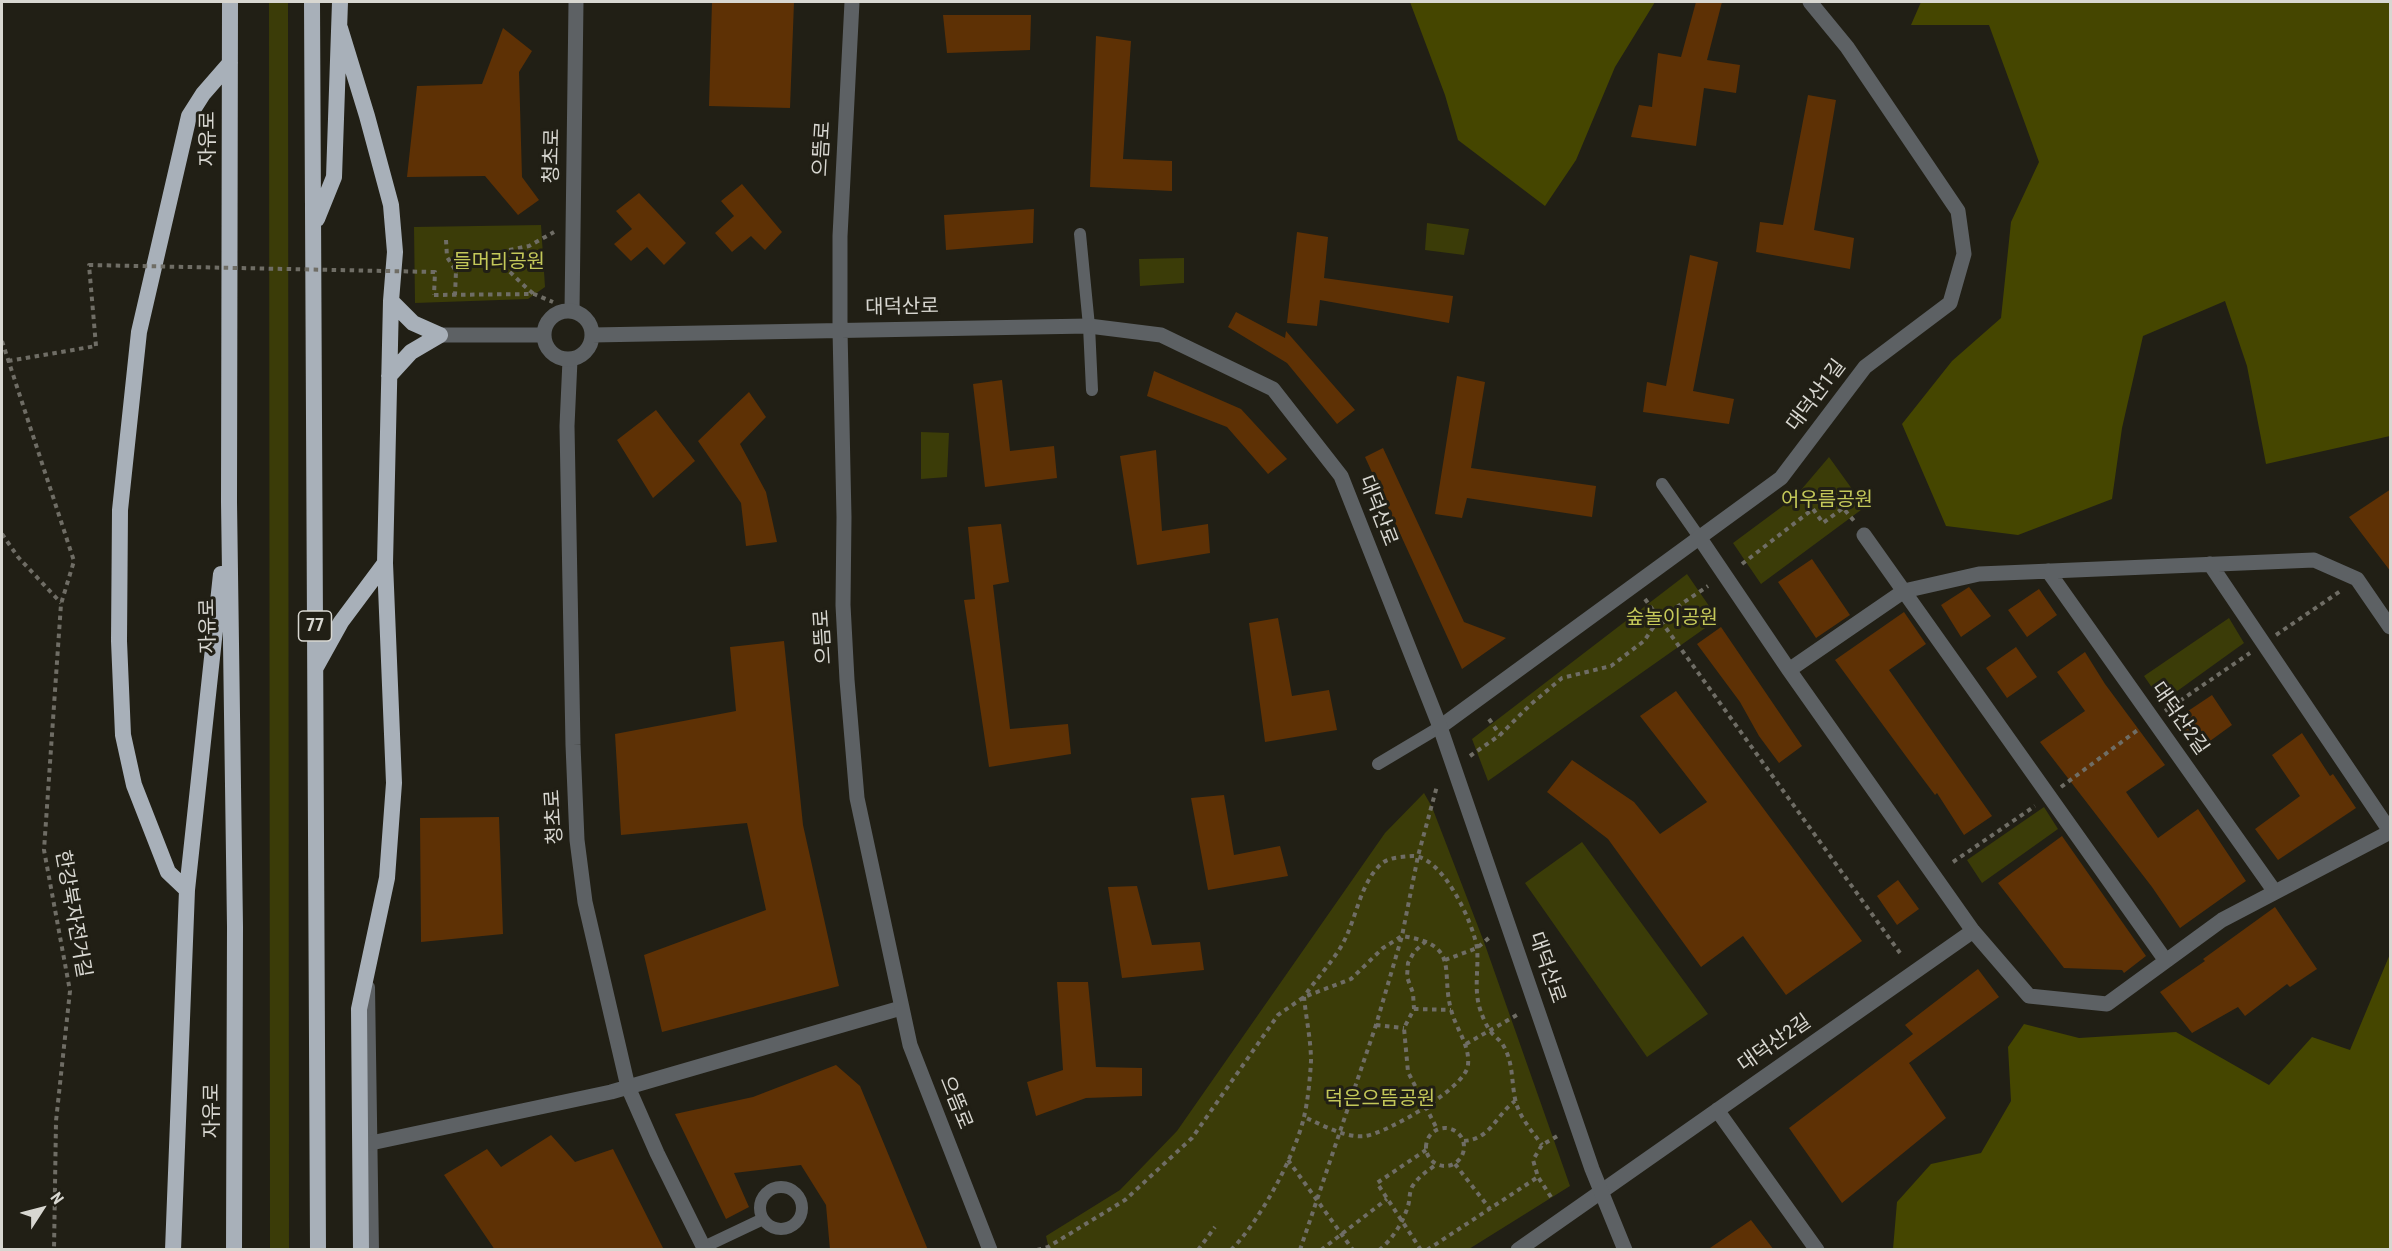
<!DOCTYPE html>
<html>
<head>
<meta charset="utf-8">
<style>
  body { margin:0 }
  #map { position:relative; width:2392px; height:1251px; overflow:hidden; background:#211f15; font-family:"Roboto Condensed",sans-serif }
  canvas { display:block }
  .frame { position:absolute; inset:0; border:3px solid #d8d7d1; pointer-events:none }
  .north { position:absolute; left:12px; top:1179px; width:60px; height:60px; -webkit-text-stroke:4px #211f15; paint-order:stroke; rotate:54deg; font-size:16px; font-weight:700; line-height:24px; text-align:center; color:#d8d7d1 }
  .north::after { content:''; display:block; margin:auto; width:21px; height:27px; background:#d8d7d1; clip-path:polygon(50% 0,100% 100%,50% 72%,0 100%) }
</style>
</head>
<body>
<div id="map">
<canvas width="2392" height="1251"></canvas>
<div class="frame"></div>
<div class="north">N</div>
</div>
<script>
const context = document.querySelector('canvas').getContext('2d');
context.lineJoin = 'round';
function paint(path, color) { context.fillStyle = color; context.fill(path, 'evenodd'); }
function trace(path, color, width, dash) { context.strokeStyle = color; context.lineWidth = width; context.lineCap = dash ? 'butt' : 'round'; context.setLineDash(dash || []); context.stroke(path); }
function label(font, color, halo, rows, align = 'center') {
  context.font = font + ' "Roboto Condensed","Noto Sans KR",sans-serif'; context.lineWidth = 6; context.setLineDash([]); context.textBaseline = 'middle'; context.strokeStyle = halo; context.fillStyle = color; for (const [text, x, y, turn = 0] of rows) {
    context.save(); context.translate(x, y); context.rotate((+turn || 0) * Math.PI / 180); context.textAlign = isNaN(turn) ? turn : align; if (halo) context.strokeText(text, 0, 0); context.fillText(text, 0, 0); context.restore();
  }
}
paint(new Path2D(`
  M269,2h19l1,1248 -19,-1z
  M1427,223l42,6 -5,26 -39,-5z
  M541,225l4,62 -17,12 -113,4 -1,-76z
  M1184,258v25l-44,3 -1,-27z
  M921,432l28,1 -2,44 -26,2z
  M1829,457l36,50 -104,77 -28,-41 62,-46z
  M1687,574l31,45 -230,162 -16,-42z
  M2229,618l15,25 -82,59 -18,-26z
  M1424,793l8,14 52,135 86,244 -101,63h-420l-3,-13 74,-46 57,-59 208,-298z
  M2044,807l14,22 -76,54 -15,-23z
  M1582,842l126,172 -61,43 -122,-174z`), '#3b3c08');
paint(new Path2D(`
  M1410,2h245l-40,65 -39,93 -31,46 -87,-66 -13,-45z
  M1921,2h469v434l-124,28 -19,-98 -22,-65 -82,35 -21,92 -10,71 -94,36 -72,-9 -44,-102 50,-63 49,-43 10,-96 28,-60 -50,-137h-78z
  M2390,954v295h-497l4,-47 34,-38 50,-11 30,-52 -3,-54 16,-23 55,14 97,-6 93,53 43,-48 38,13z`), '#454600');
paint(new Path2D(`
  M712,2h82l-4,106 -81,-2z
  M1696,2h26l-15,58 33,5 -4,28 -32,-5 -8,58 -65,-9 8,-32 13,2 6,-54 23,4z
  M943,15h88l-1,35 -83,3z
  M503,28l29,23 -13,21 3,105 17,23 -21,15 -33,-39 -78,1 10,-91 65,-2z
  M1096,36l35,5 -8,118 49,2v30l-82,-4z
  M1808,95l28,5 -22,130 40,8 -4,31 -94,-17 4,-30 23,3z
  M742,184l40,48 -17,18 -14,-14 -19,16 -17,-19 19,-17 -13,-15z
  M639,193l47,50 -22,22 -17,-18 -16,14 -17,-17 18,-15 -16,-18z
  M1034,209l-1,34 -87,7 -2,-35z
  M1297,232l31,5 -4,41 129,18 -4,27 -129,-23 -3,26 -30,-3z
  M1690,255l28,7 -25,129 41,8 -5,25 -86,-12 4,-30 19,4z
  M1236,312l49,26 1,-7 69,79 -18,14 -50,-61 -59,-36z
  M1154,371l87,38 46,50 -19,15 -41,-47 -80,-31z
  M1457,376l28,6 -14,86 125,18 -4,31 -125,-19 -5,20 -27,-4z
  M1002,380l8,71 44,-5 3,32 -72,9 -12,-103z
  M749,392l17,25 -26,27 26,48 11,50 -31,4 -5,-43 -43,-62z
  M656,410l39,51 -42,37 -36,-58z
  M1383,448l81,174 42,16 -44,31 -97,-212z
  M1156,450l6,81 46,-7 2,29 -73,12 -17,-109z
  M2391,489v83l-42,-55z
  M1001,524l8,58 -16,3 17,144 58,-5 3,30 -82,13 -25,-167 11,-1 -7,-72z
  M1812,559l38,56 -34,23 -38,-56z
  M1969,587l22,29 -30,21 -20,-32z
  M2039,589l18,26 -30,22 -19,-27z
  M1904,612l22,32 -37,26 103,146 -28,19 -27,-42 -2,2 -27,-36 -73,-99z
  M1278,618l14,78 37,-6 8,40 -72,12 -16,-119z
  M1721,627l81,119 -23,17 -20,-27 -19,-34 -43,-58z
  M784,641l19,184 36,161 -177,46 -18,-77 122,-45 -19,-87 -126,12 -6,-101 121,-23 -6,-64z
  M2016,647l21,30 -30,21 -21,-30z
  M2085,652l20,32 60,81 -39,27 32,46 40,-29 48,72 -66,47 -28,-41 -112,-145 45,-31 -28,-39z
  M1676,691l186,250 -76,54 -43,-59 -42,31 -93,-128 -61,-47 25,-32 62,42 26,32 47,-32 -67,-86z
  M2212,695l20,30 -33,24 -23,-30z
  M2302,733l28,43 3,-2 23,34 -78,52 -23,-31 45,-33 -28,-41z
  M1224,795l10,60 46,-9 8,30 -80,14 -17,-92z
  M499,817l4,117 -82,8 -1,-124z
  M2062,836l84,120 -22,17 -2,-3 -58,-2 -66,-85z
  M1898,880l21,29 -22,16 -20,-29z
  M1137,886l15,59 48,-3 4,28 -82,8 -14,-91z
  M2275,907l42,62 -27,18 -3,-3 -42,32 -7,-9 -46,26 -32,-41 45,-31 -2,-2z
  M1978,969l21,28 -90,66 37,55 -104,85 -53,-75 124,-94 -8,-9z
  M1057,982h31l8,85 46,1v28l-56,2 -50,18 -9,-34 36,-12z
  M836,1065l24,21 68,164h-98l-4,-45 -25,-40 -67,8 15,34 -23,12 -51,-105 78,-17z
  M551,1135l24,27 38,-13 51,101h-169l-51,-75 43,-26 14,18z
  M1751,1220l23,30h-67z`), '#5e3105');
trace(new Path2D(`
  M446,240l1,17 9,14 -1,24
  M494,259l10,-8 25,-5 25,-14
  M456,271c34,-35 51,3 78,23
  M434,295l100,-1 19,8
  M2,341l72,220 -13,43 -17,246 26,141 -14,130 -2,129
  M8,361l88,-15
  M2,534l16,23 43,46
  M1742,564l71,-55 10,14 20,-15 12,14
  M1645,599l255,354
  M2276,635l66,-45
  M2165,711l85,-58
  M1489,719l11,16
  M1470,756l30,-21 30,-30 32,-27 49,-12 33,-25 15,-22 49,-33
  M2061,787l78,-58
  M1953,862l82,-56
  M1426,941l-12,11 -6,11 -1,14 6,16 1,16 -10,19 4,44 29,57
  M1445,960l32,-12 13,-11
  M1414,1009l37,1
  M1376,1025l28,3
  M1466,1044l51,-29
  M1426 1147a19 19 0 1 1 38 0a19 19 0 1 1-38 0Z
  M1464,1141c27,-2 32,-26 51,-40
  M1288,1160l65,90
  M1455,1164l35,45
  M1551,1197l-13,-20 -5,-17 9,-15 17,-10
  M1037,1250l11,-3 77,-47 67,-62 86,-123 26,-18 47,-18 32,-31 19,-12c61,9 37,36 50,77 5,17 18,33 16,52 -2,23 -81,68 -103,71 -21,2 -42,-11 -61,-19
  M1198,1250l17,-23
  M1231,1250c29,-29 64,-94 73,-133 4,-17 6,-38 7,-56 0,-21 -5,-43 -7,-64 13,-20 32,-38 42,-60 11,-23 15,-54 35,-73 8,-7 21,-7 31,-8 30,-1 61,66 65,92 2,22 -4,43 4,64 2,6 6,15 10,20 4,5 9,8 12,13 11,18 8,39 13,58 5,16 16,28 26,42
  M1300,1250l76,-225 26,-89 16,-80 19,-70
  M1321,1250l66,-51
  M1379,1250c14,-11 24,-28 29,-44 2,-6 1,-13 4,-19 6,-10 15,-16 25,-23
  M1421,1250l-44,-67 49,-33
  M1427,1250l111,-73`), '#6f6d65', 4, [4.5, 4.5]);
trace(new Path2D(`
  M1080,234l9,92 3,64
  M1662,484l37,53
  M1378,764l62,-37
  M369,987l4,263
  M760 1208a21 21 0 1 1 42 0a21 21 0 1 1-42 0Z
  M704,1247l59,-28`), '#5d6164', 12);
trace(new Path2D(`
  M572,311l4,-309
  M570,360l-3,66 6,319 4,95 8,62 43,185 29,66 48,97
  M1864,535l302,426
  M1699,537l90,133 184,261 56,65 78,8 115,-84 168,-88
  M2210,564l180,267
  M2048,571l227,321
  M1789,670l115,-79 75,-17 335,-14 43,19 33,48
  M1440,727l341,-249 84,-111 85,-64 14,-49 -6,-43 -111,-164 -37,-45
  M1717,1110l100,140
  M371,1143l240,-51 290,-84
  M1518,1250l455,-319`), '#5d6164', 15);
trace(new Path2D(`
  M852,2l-12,234v94l4,187 -1,88 4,75 10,118 53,247 80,205
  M544 335a24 24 0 1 1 48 0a24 24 0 1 1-48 0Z
  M440,335h103
  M592,335l497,-9 72,9 112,54 68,87 99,251 152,442 33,81`), '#5d6164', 15);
trace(new Path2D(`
  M230,2l-1,500 6,425 -1,323
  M312,2l6,1248
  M340,28l27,88 24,89 4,47 -4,49 -6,262 9,220 -7,95 -28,131 2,241
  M317,219l17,-42 6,-175
  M391,301l22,22 27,12
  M389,376l22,-24 29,-17
  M316,667l25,-45 44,-59
  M187,890l-19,-18 -34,-87 -11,-50 -4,-94 1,-131 19,-178 50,-216 14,-22 27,-31
  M173,1250l14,-360 34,-316`), '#a8b0b9', 16);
trace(new Path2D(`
  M96,346l-7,-81 346,7 -1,23`), '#6f6d65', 4, [4.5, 4.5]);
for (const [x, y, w] of [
  [315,626,33]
]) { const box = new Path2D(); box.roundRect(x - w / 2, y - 15, w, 30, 4.5); context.fillStyle = '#211f15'; context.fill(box); trace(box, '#d8d7d1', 1.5); }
label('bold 18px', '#d8d7d1', null, [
  ["77",315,626]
]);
label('20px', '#d8d7d1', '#211f15', [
  ["자유로",209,139,-90],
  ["으뜸로",823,149,-87],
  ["청초로",553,156,-89],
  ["대덕산로",902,308,-1],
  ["대덕산1길",1817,396,-53],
  ["대덕산로",1377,511,69],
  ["자유로",209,626,-91],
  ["으뜸로",824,637,-93],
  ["대덕산2길",2179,719,55],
  ["청초로",555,817,-93],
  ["한강북자전거길",72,914,80],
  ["대덕산로",1546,968,71],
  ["대덕산2길",1775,1044,-35],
  ["으뜸로",955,1103,68],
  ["자유로",213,1111,-90]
]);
label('20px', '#c4c859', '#211f15', [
  ["들머리공원",499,263],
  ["어우름공원",1827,501],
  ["숲놀이공원",1672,619],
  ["덕은으뜸공원",1380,1100]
]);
</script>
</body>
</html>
